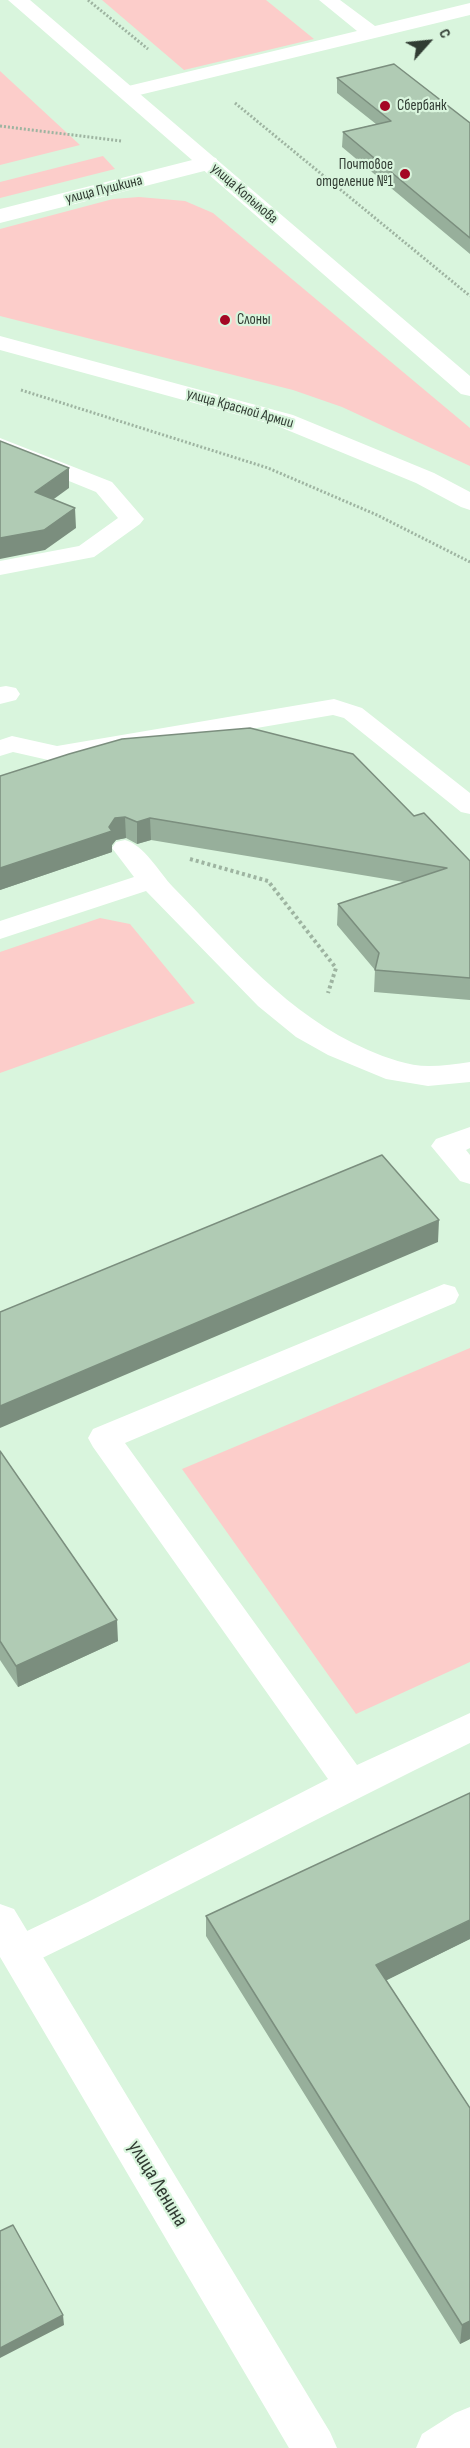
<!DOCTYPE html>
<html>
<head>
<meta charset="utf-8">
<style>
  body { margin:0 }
  #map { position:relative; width:470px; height:2448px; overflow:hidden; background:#d9f5dd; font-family:"Sofia Sans Condensed",sans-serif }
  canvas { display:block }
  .north { position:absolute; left:398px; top:12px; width:60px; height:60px; -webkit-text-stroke:4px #d9f5dd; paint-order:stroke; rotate:63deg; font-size:16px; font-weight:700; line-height:24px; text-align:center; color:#313c33 }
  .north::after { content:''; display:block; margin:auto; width:21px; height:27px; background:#313c33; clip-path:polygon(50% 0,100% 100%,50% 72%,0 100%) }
</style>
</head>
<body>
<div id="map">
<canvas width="470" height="2448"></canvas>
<div class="north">С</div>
</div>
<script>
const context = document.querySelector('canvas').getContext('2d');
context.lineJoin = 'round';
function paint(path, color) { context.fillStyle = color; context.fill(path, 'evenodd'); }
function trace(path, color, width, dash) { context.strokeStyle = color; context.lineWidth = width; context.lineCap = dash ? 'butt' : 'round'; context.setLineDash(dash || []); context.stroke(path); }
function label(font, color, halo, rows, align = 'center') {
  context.font = font + ' "Sofia Sans Condensed",sans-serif'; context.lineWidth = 4.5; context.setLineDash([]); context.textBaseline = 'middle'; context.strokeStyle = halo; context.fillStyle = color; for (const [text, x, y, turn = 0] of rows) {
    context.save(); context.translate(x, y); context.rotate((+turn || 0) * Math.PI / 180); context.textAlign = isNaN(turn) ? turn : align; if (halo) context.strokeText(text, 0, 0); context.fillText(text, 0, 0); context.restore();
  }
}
paint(new Path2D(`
  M102,0h164l48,39 -130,31z
  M0,71l80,74 -80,20z
  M103,156l12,13 -115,29v-16z
  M139,197l46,4 28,12 257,215v38l-128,-59 -49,-17 -293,-74v-87l113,-30z
  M100,918l30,6 65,79 -195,70v-121z
  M470,1348v314l-114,52 -174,-245z`), '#fccdca');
trace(new Path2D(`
  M88,0l60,49
  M235,103l235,193
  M0,126l121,15
  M21,390l247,78 109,47 93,47`), '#9eb4a1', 3, [2, 2]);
trace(new Path2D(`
  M190,859l78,22 68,87 -8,25`), '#9eb4a1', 4, [3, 3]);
paint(new Path2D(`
  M319,0h21l35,26 95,-23v12l-343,83 -7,-2 -3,-4 3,-4 237,-57z
  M0,438l112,44 32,37 -4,5 -46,33 -94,18v-14l79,-15 39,-28 -22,-26 -96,-39z
  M334,699l28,9 108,85v21l-9,-2 -117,-94 -11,-3 -276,47 -44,-10 -13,4v-16l12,-4 45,10z
  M125,840c19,5 34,32 48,47 60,61 114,128 195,163 19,8 40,16 61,16 13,0 28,-2 41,-4v20l-42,4 -42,-7 -58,-24 -32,-18 -38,-31 -112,-115 -146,48v-18l134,-44 -22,-29 4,-6z
  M470,1127v21l-4,2 4,5v29l-10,-3 -29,-35 5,-7z
  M444,1284l11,3 4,8 -4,8 -330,140 232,322 113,-52v30c-147,71 -291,150 -438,220l-13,5 -13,-5 -5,-11 5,-11 82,-39 240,-123 -235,-332 -5,-9 5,-9z
  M470,2407v41h-54l6,-14 33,-21z`), '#fff');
paint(new Path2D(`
  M208,156l8,2 3,5 -3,5 -216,55v-14z
  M6,686l10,2 4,6 -4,6 -16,4v-17z
  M0,1904l14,5 316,523 7,16h-48l-289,-491z`), '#fff');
paint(new Path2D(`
  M8,0h22l440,376v20l-9,-2z
  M0,336l293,79 141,58 36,19v18l-9,-3 -45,-24 -141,-58 -275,-75z`), '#fff');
paint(new Path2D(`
  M337,78l133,45v131l-128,-107 1,-15 33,-8 -39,-31z
  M0,776l414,40 56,45v139l-96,-8 1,-22 -38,-45 1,-21 66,-22 -253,-42 -14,4 -11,-6 -10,2 -4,5v7l-112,38z
  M0,1451l118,190 -100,46 -18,-27z
  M206,1916l264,23 -84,41 84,128v231l-10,5 -254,-408z`), '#97af9b');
paint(new Path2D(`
  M69,468v20l-33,24 -1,-20z
  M75,508l1,20 -31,22 -45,9v-21z
  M125,817l1,21 -10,2 -4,5v7l-112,38v-22l109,-41 6,-9z
  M150,818l1,22 -14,4v-22z
  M439,1220l-1,22 -438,186v-22z
  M117,1620l1,21 -100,46 -2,-21z
  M470,1920v19l-95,47 1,-21z
  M63,2315l1,10 -64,33v-10z
  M470,2321v18l-10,5 2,-19z`), '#7b8e7e');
const building = new Path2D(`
  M394,64l76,59v115l-127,-106 48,-11 -54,-43z
  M0,441l69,27 -34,24 40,16 -31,22 -44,8z
  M250,728l103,26 61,62 10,-3 46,48v117l-95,-8 4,-17 -41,-49 109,-36 -297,-50 -13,4 -12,-5 -10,1 -6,9 3,4 -112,37v-92l69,-22 53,-15z
  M382,1155l57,65 -439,186v-94z
  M0,1451l117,169 -101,46 -16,-25z
  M470,1793v127l-94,45 94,143v213l-8,4 -256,-409z
  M13,2225l50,90 -63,33v-117z`);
paint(building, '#b0cbb4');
trace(building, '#7b8e7e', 1.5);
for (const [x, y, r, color] of [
  [385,106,6,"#a40824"],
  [405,174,6,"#a40824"],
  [225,320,6,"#a40824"]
]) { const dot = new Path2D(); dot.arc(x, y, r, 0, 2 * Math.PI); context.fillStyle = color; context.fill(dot); trace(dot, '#d9f5dd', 2); }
label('15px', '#313c33', '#d9f5dd', [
  ["Сбербанк",397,106],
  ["Почтовое",393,165,"right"],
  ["отделение №1",393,182,"right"],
  ["Слоны",237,320]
], 'left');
label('15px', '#313c33', '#d9f5dd', [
  ["улица Пушкина",104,190,-14],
  ["улица Копылова",244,194,41],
  ["улица Красной Армии",240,409,16]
]);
label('21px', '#313c33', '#d9f5dd', [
  ["улица Ленина",157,2184,59]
]);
</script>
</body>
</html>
